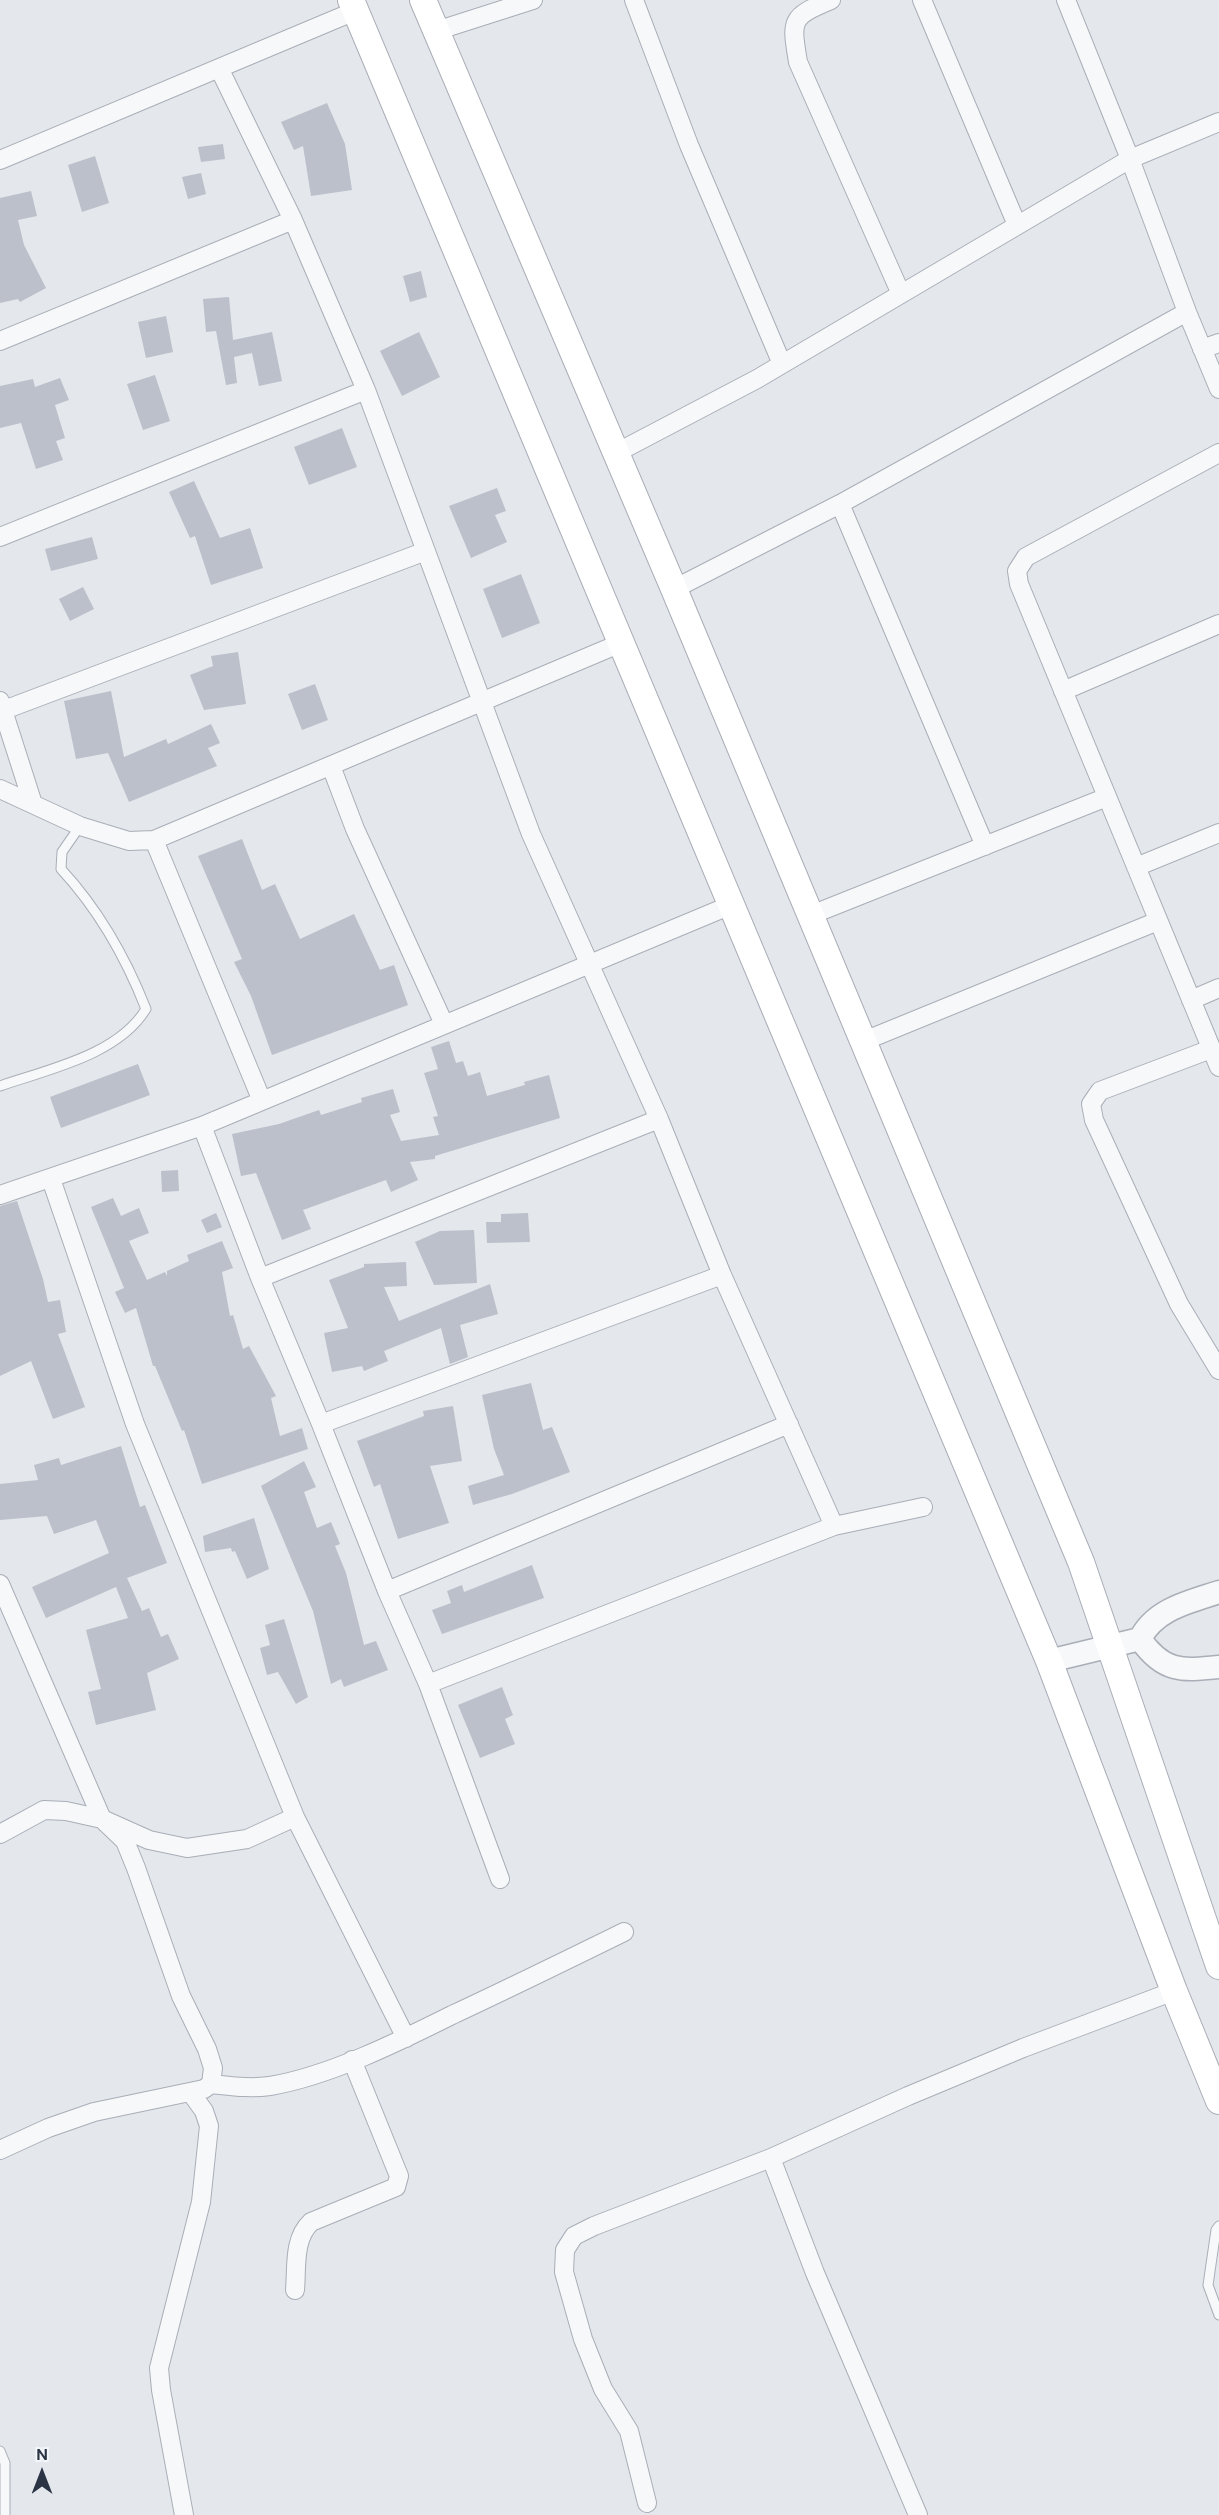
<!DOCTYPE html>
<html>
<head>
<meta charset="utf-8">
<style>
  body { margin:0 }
  #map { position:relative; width:1219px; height:2515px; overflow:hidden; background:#e4e7ec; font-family:"DM Sans",sans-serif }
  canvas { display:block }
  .north { position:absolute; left:12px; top:2443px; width:60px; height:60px; -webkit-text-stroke:4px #f4f6f9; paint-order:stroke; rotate:0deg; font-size:16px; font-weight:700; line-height:24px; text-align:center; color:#2b3445 }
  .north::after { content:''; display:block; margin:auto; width:21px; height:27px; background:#2b3445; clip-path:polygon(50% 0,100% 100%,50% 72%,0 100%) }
</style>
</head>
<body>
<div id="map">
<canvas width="1219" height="2515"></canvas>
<div class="north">N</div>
</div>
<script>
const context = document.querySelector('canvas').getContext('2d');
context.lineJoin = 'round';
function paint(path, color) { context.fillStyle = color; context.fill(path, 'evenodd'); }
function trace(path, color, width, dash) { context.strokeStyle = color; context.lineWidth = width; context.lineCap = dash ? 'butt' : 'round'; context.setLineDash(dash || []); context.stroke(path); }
paint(new Path2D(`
  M327,103l18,41 7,46 -41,6 -8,-50 -9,4 -13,-28z
  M223,144l2,15 -24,3 -3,-15z
  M95,156l14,47 -27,9 -14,-47z
  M201,173l5,21 -18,5 -6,-22z
  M31,191l6,25 -19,4 6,25 22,43 -26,14 -2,-3 -18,4v-105z
  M421,271l6,26 -17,5 -7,-26z
  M229,297l4,43 39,-8 10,49 -23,5 -7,-33 -18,4 3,26 -11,2 -10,-54 -10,1 -3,-33z
  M166,316l7,36 -27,6 -8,-36z
  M419,332l21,45 -38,19 -22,-45z
  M155,375l15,46 -27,9 -16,-46z
  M60,378l9,22 -14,5 10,33 -9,3 7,19 -27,9 -15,-46 -21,5v-42l33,-7 2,8z
  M342,428l15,39 -48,18 -15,-38z
  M194,481l26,57 30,-10 13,40 -52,17 -16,-49 -5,2 -21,-46z
  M497,488l9,23 -11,4 12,27 -36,16 -22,-52z
  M92,537l6,22 -47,12 -6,-22z
  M521,574l19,49 -38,15 -19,-49z
  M83,587l11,22 -24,12 -11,-22z
  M238,652l8,52 -42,6 -14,-35 23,-9 -2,-10z
  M315,684l13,36 -26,10 -14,-36z
  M111,691l13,66 42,-18 2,5 43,-20 9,19 -12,5 9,18 -88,36 -21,-49 -32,6 -12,-58z
  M242,839l20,51 13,-6 25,55 54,-25 26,56 14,-5 14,40 -136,50 -21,-59 -17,-34 8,-3 -44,-103z
  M449,1041l7,22 7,-2 5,15 12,-4 7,24 38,-11 -1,-3 25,-7 11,43 -125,38v3l-25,3 8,18 -27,12 -5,-12 -83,30 8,19 -29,11 -26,-67 -15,3 -9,-42 47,-10 40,-14 2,5 41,-13 -1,-4 32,-9 7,23 -10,3 11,26 38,-6 -6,-18 5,-1 -14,-43 14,-4 -7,-22z
  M138,1064l12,31 -89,33 -11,-31z
  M178,1170l1,21 -17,1 -1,-21z
  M113,1198l8,18 18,-8 10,25 -20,8 18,39 18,-8 2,4v-5l22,-10 -2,-6 35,-14 11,27 -11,4 8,44 3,-1 10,34 6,-3 27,50 -5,2 9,38 22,-8 6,21 -106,35 -18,-54 -2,1 -27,-65h-2l-17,-58 -11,5 -10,-21 9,-4 -33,-81z
  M17,1201l26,78 5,23 12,-2 6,32 -8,2 27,73 -32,12 -22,-58 -31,15v-170z
  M216,1213l6,14 -15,6 -6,-13z
  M528,1213l2,29 -43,1 -1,-21h15v-8z
  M474,1230l3,53 -43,2 -19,-43 25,-11z
  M406,1262l1,24 -23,1 15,34 91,-37 8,30 -38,11 8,32 -18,7 -9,-36 -57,23 4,10 -24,10 -2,-5 -30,6 -8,-39 24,-5 -19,-48 35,-13v-3z
  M531,1383l12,47 9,-3 18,45 -58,22 -39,11 -5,-19 36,-11 -10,-26 -12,-54z
  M453,1406l9,55 -32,5 19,57 -51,16 -18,-55 -6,3 -17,-46 67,-25 -1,-5z
  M121,1446l19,61 5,-2 22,58 -40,15 15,33 7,-3 12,29 7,-3 11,25 -32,14 9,37 -60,15 -8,-33 13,-3 -15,-59 42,-12 -12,-31 -70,31 -14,-31 77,-34 -13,-33 -42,14 -7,-18 -47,4v-36l38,-4 -4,-15 25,-7 2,7z
  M304,1461l12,26 -12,5 13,36 14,-6 9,22 -5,2 11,27 18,72 12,-4 12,29 -44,17 -3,-8 -10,5 -18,-73 -52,-125z
  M254,1518l15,51 -22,10 -12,-28 -3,1 -1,-4 -26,4 -2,-16z
  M532,1565l12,33 -102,36 -10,-24 19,-7 -4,-12 15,-6 2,7z
  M284,1619l24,78 -12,7 -18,-32 -11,3 -7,-27 10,-3 -5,-20z
  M502,1687l11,28 -8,4 10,25 -35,14 -22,-53z`), '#bbc0ca');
const service = new Path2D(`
  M0,1086c49,-17 118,-31 146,-77 -20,-51 -48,-100 -85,-140l1,-17 18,-26
  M1219,2226l-3,4 -8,55 11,30
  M0,2451l5,12v52`);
const minor = new Path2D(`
  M634,0l55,145 93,219
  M831,0c-41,17 -40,20 -33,62l103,232
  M922,0l95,225
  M1066,0l64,159 57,153 32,77
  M436,31l97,-31
  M219,68l74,152 73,170 165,444 128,285 63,156 112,251
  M0,160l355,-149
  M0,341l293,-121
  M1202,349l17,-6
  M616,453l141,-74 373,-220 89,-37
  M1219,453l-193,104 -9,14 2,13 200,483
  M840,504l145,342
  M0,537l366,-147
  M674,589l166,-85 347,-192
  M1063,691l156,-67
  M0,701l33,103
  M4,710l422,-159
  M331,766l24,63 89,195
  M0,789l80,37 49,15 25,-1 467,-197
  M154,840l108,261
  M1136,867l83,-34
  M811,915l296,-118
  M1191,1000l28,-12
  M864,1041l294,-120
  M1211,1049l-111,42 -9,13 3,16 85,184 40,66
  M202,1126l58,152 61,146 66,167 41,93 72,195
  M51,1179l84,245 160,393 111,221
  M0,1195l202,-69 529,-221
  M260,1278l399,-159
  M321,1424l401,-149
  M0,1584l102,235 23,22 11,27 45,128 26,53 6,19 -2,16 -7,5 -110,23 -46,16 -48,22
  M387,1591l402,-167
  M428,1684l406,-158 89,-19
  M0,1834l44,-24 22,1 36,8 47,21 38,8 60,-9 48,-22
  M211,2084c20,2 39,5 59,2 59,-10 128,-44 182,-71 58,-27 115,-55 172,-83
  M771,2158l44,115 103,242
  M295,2290c2,-23 -2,-51 16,-68l85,-35 3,-11 -47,-116
  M647,2503l-18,-72 -26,-42 -20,-50 -19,-67 1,-22 9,-14 20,-10 177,-68 137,-62 115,-48 151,-57
  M184,2515l-23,-125 -2,-22 42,-166 8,-76 -5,-15 -13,-18`);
const tertiary = new Path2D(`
  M1140,1639c23,33 41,32 79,28
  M1049,1661l91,-22c15,-30 49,-37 79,-47`);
const secondary = new Path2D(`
  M351,0l698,1661 125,330 45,110
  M423,0l251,589 407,973 138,404`);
trace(service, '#a9aeb7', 11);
trace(minor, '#a9aeb7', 20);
trace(tertiary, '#a9aeb7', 25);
trace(secondary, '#a9aeb7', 28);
trace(service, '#f7f8fa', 9);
trace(minor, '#f7f8fa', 18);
trace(tertiary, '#f7f8fa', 22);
trace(secondary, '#fff', 26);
</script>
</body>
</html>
